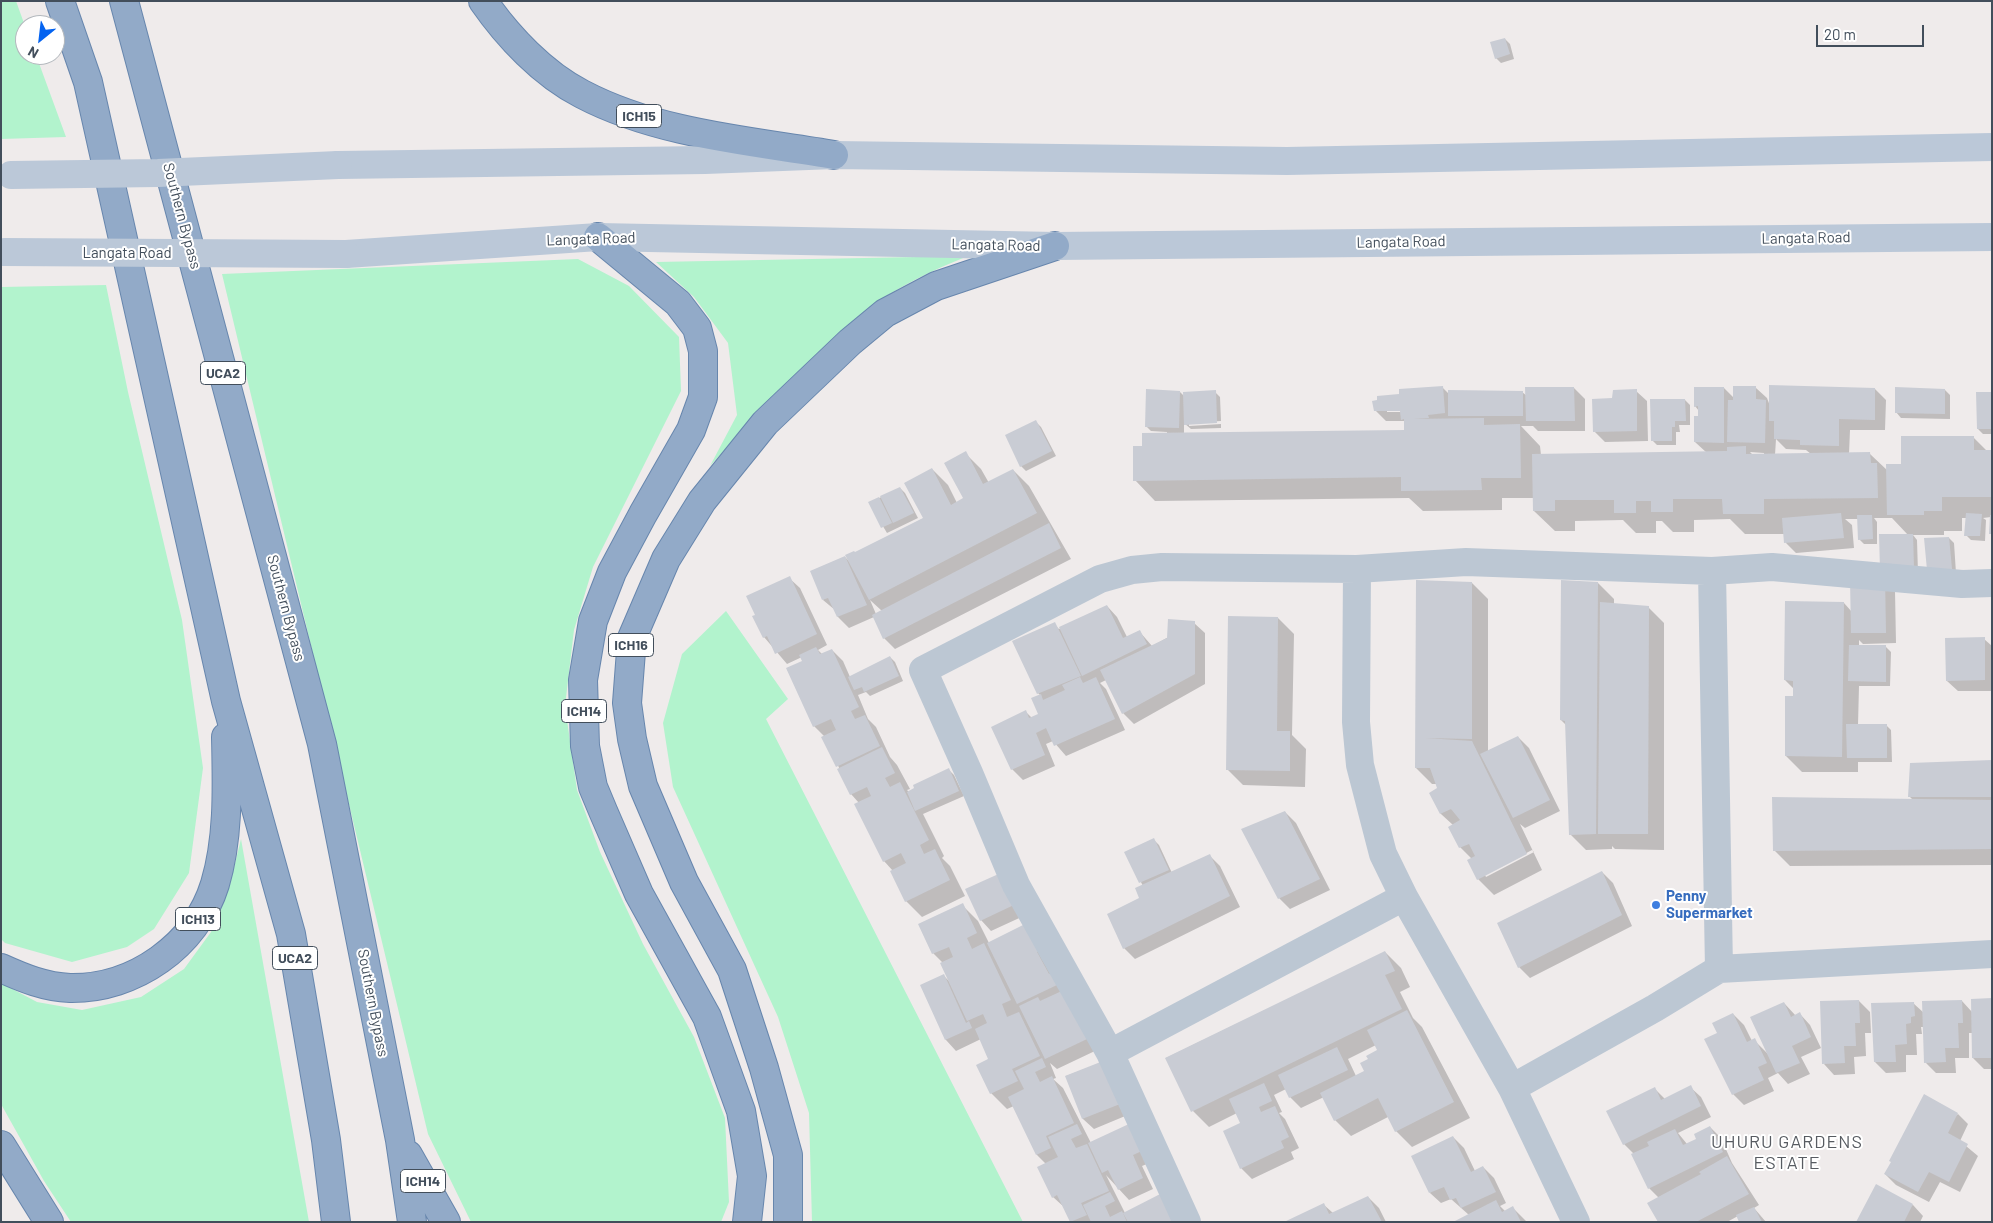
<!DOCTYPE html>
<html>
<head>
<meta charset="utf-8">
<style>
  body { margin:0 }
  #map { position:relative; width:1993px; height:1223px; overflow:hidden; background:#efebeb; font-family:Barlow,sans-serif }
  canvas { display:block }
  .frame { position:absolute; inset:0; border:2px solid #424e5b; pointer-events:none }
  .north { position:absolute; left:15px; top:15px; width:50px; height:50px; box-sizing:border-box; background:#fff; border:1px solid #b3b8bd; border-radius:50%; rotate:209deg; font-size:14px; font-weight:700; line-height:20px; text-align:center; color:#424e5b }
  .north::after { content:''; display:block; margin:auto; width:18px; height:22px; background:#0463f0; clip-path:polygon(50% 0,100% 100%,50% 72%,0 100%) }
  .scale { position:absolute; left:1816px; top:25px; width:108px; height:22px; box-sizing:border-box; border:2px solid #424e5b; border-top:0; padding-left:6px; font-size:15px; line-height:18px; white-space:nowrap; color:#424e5b; -webkit-text-stroke:4px #fff; paint-order:stroke }
</style>
</head>
<body>
<div id="map">
<canvas width="1993" height="1223"></canvas>
<div class="frame"></div>
<div class="north">N</div>
<div class="scale">20 m</div>
</div>
<script>
const context = document.querySelector('canvas').getContext('2d');
context.lineJoin = 'round';
function paint(path, color) { context.fillStyle = color; context.fill(path, 'evenodd'); }
function trace(path, color, width, dash) { context.strokeStyle = color; context.lineWidth = width; context.lineCap = dash ? 'butt' : 'round'; context.setLineDash(dash || []); context.stroke(path); }
function label(font, color, halo, rows, align = 'center') {
  context.font = font + ' Barlow,sans-serif'; context.lineWidth = 4; context.setLineDash([]); context.textBaseline = 'middle'; context.strokeStyle = halo; context.fillStyle = color; for (const [text, x, y, turn = 0] of rows) {
    context.save(); context.translate(x, y); context.rotate((+turn || 0) * Math.PI / 180); context.textAlign = isNaN(turn) ? turn : align; if (halo) context.strokeText(text, 0, 0); context.fillText(text, 0, 0); context.restore();
  }
}
paint(new Path2D(`
  M1,1h15l9,25v29h11l30,82 -65,2z
  M968,256c-35,14 -74,32 -104,56 -55,46 -105,101 -154,154l27,-51 -9,-72 -34,-46 -38,-35z
  M578,259l51,27 50,51 2,54 -88,176 -19,63 -9,76 12,84 23,62 43,92 51,93 31,81 4,84 -8,20h-250l-43,-88 -206,-860z
  M106,285l22,107 54,228 21,148 -14,105 -35,56 -27,18 -55,15 -67,-19 -4,-4v-652z
  M726,611l62,88 -22,20 257,503h-211l-3,-109 -31,-96 -105,-230 -10,-64 19,-69z
  M241,839l68,383h-238l-27,-41 -43,-77v-121l36,19 45,8 59,-13 43,-28 27,-37 18,-44z`), '#b2f3cd');
paint(new Path2D(`
  M1505,39l5,5 4,15 -13,4 -5,-5z
  M1442,387l7,7 73,-2 5,4 47,-8 11,11v32h-47l-5,-5h-12l19,20 1,9 166,-2 -12,-11 5,-25 -1,-6 -4,-5 29,-18 10,10 22,-10 11,10 3,8 105,-17 11,11 -1,30h-35l-1,24h21l18,17 85,-34 14,14h5v84l-1,-18 -8,1 3,2 -1,21 -14,-1 -5,-5 1,-17h-5v13h-18v4h-31l4,5 1,33 -32,1 22,-39 -16,-17h-18l3,4v22h-13l-5,-5v-20h-14l7,6 2,23 -58,5 -10,-10 -1,-9h-40l-15,-15 -36,1v12h-21l-11,-11h-6v12h-20l-13,-13 -48,1v10h-20l-21,-20v-13h-32v12l-79,1 -14,-13 -254,3 -20,-21 9,-33 23,-13v-2l-16,-1 -5,-5 34,-34 4,4 31,-4 5,5 1,24 -32,2v3l32,-2v4l-30,1 -7,-6v11l222,-3 -2,-10h-18l-11,-11zM1387,410h19v2h-19zM1776,439l10,10 20,1 5,4 -36,1zM1750,452l14,1v2h-11z
  M1945,390l5,5v24l-49,-1 -5,-6z
  M1636,391l11,10 1,40 -43,1 -11,-11 20,-31z
  M1992,393v41h-9l-5,-5z
  M1685,400l5,5v20h-11l1,7h-4v13h-19l-5,-5z
  M1036,422l5,5 15,29 -30,15 -5,-5z
  M965,453l16,16 8,14 24,-13 16,16 42,73 -176,90 -11,-11 -10,-21 -25,11 -11,-11 -3,-7 -12,-10 22,-43 6,6 4,-9 69,-36 8,-49 16,16 9,18 8,-4zM870,600l12,11 -6,3z
  M900,488l5,5 13,25 -31,15 -18,-30z
  M1949,538l5,5 2,30 -23,2z
  M789,578l11,10 27,57 -9,5 5,5 9,-5 11,11 7,16 40,-20 5,5 8,19 -33,15 -4,-4 -8,3 10,24 8,8 14,30 7,8 13,24 -3,1 2,2 40,-22 5,5 10,21 -41,18 21,42 -2,2 8,8 15,30 -43,21 -16,-16 -13,-30 -9,-10 -25,-58 -8,-9 -26,-57 -11,-11 -27,-57 17,-7 -2,-5 -15,7 -23,-27z
  M1417,581l55,2 16,16v153l30,-15 11,11 31,63 -35,17 -5,-4 22,46 -48,25 -16,-16 -6,-20 -12,-12 -7,-22 -12,-11 -10,-21 7,-4 -1,-5h-5l-16,-16zM1532,850l2,2 -48,25 -1,-2z
  M1851,581l44,10 1,52 -33,1 -4,-4v6l27,1 5,5 -1,34h-31l-1,39h28l5,5 1,32h-34v10h-56l-16,-16 8,-67 -9,-9 59,-77 8,9z
  M1598,583l16,16v5l34,3 16,16v227l-49,-1 -3,-3v3l-26,1 -16,-16 -4,-109 -5,-5z
  M1107,606l10,11 10,20 12,-6 13,15 42,-23 11,10v51l-71,40 -11,-11 -17,-33 -6,3 6,6 19,41 -59,26 -13,-15 -7,3 9,22 -32,14 -11,-11 14,-57 6,6 8,-3 1,-19 -3,-3 16,-69 5,5z
  M1278,618l16,16 -2,101 14,14 -1,38 -62,-2 -16,-16z
  M1984,639l8,7v45h-34l-11,-10z
  M1992,761v104l-202,1 -16,-16 139,-50 -4,-4z
  M1285,812l11,11 34,67 -40,19 -11,-11z
  M1154,840l5,5 13,28 37,-18 11,11 20,41 -105,52 -11,-11 19,-62 -17,-33z
  M1602,872l11,11 19,43 -102,52 -11,-11z
  M1003,873l25,41 -37,17 -10,-11z
  M962,905l16,16 11,22 38,-18 70,125 -40,19 -7,-6 6,15 -3,1 10,9 28,55 40,-19 23,37 -12,5 11,23 -24,11 -23,-25 19,38 42,-22 21,31h-117l-7,-15 -11,-10 -7,-33 -9,-9 -23,-49 -7,3 -16,-16 -13,-28 12,-5 -9,-21 -25,12 -10,-11 -24,-54 22,-10 6,6 -7,-19 -10,-10z
  M1385,952l16,16 9,19 -10,5 13,26 9,9 48,91 -58,29 -16,-16 -8,-14 -37,19 -16,-16 -11,-23 -23,11 -11,-11 -4,-8 -12,6 8,17 -3,1 6,6 14,29 -8,4 3,7 -42,20 -11,-11 1,-45 -5,-10 -28,14 -16,-16 -27,-53zM1376,1045l3,5 -9,10 -4,12 -10,4 -8,-17z
  M1992,1000v69h-8l-11,-11v-25h-4v25h-14l1,15h-20l-10,-10 -2,-36h-3l1,7h-6l1,21h-11v17l-20,1 -11,-11 38,-59 11,10 38,-12 10,11z
  M1859,1001l11,11 1,21h-6l1,23 -12,1 1,17 -21,1 -10,-11z
  M1784,1003l12,13 4,-2 10,11 11,23 -20,9 9,17 -22,10 -10,-11 -10,5 6,13 -30,14 -11,-11 -15,-60 15,-20 11,11 8,16 2,-1 14,14z
  M1103,1062l27,52 -36,15 -11,-10 -17,-43z
  M1690,1087l11,10 10,20 -33,16 9,11 11,-5 12,-12 11,11 11,25 27,42 -5,3 12,14h-26l-2,-6 -11,6h-68v-24l-10,-10 -15,-34 -10,-10 30,-56 11,11z
  M1958,1114l10,10 -8,17 18,15 -18,36 -20,-10 -11,20 -33,-17 -11,-11z
  M1453,1137l11,11 11,23 8,-4 11,11 12,25 -6,3 6,6 7,-4 14,14h-71l13,-7 -18,-16 -10,4 -11,-10z
  M1368,1197l11,11 7,14h-99l37,-17 9,8z
  M1913,1205l10,11 -3,6h-63z`), '#0003');
paint(new Path2D(`
  M1505,38l5,16 -15,5 -5,-17z
  M1769,385l106,3v32l-36,-1v27l-39,-1v-5l-26,-1v-18h-5z
  M1443,386l2,27 -17,2 1,3 -16,1 71,-1v7l36,-1 1,54h-40l1,12 -81,1v-14l-268,4v-35h9v-13l262,-3v-11l-3,1 -1,-9h-26l-2,-10 5,-1v-4l22,-2v-5z
  M1733,386h23v13l10,1 -1,43 -38,-1 1,-42h5z
  M1525,387h49l1,34h-49z
  M1694,387h30v56l-30,-1v-26h4v-10l-4,1z
  M1895,387l50,2v25l-50,-1z
  M1146,389l34,2 -1,37 -34,-1z
  M1637,389v42l-44,1 -1,-33 20,-1 1,-8z
  M1216,390l1,33 -33,2 -1,-33z
  M1448,390l75,1v25h-75z
  M1976,392h16v37h-15z
  M1650,399h35l1,22h-11v6h-3v14h-21z
  M1036,420l16,31 -32,16 -15,-32z
  M1901,436h73v14h18v47h-50v14h-18v4h-37l-1,-51h15z
  M1746,446v8l124,-2 1,11h6l1,35 -114,1v15h-41l-1,-15h-49v13h-22v-11h-15v12h-22v-13h-59v11h-22l-1,-57 195,-3v-4z
  M966,451l17,33 30,-15 24,44 -168,87 -24,-45 9,-4 1,1 68,-34 -19,-35 28,-15 19,37 12,-7 -19,-35z
  M900,487l14,26 -21,10 -13,-27z
  M879,497l13,26 -11,5 -13,-26z
  M1841,513l3,25 -60,5 -2,-25z
  M1966,513l16,1 -2,22h-16z
  M1857,515h15l1,24 -15,1z
  M1990,515h2v19h-3z
  M1049,523l12,25 -178,91 -11,-24z
  M1879,534h34l1,35 -34,1z
  M1949,537l3,32 -25,1 -3,-32z
  M845,556l22,49 -30,12 -9,-19 -6,2 -12,-29z
  M790,576l27,58 -42,20 -8,-18 -4,2 -11,-22 3,-1 -9,-19z
  M1850,579h35l1,54h-35z
  M1416,580l56,2v157l-47,-1 47,3 55,113 -50,26 -10,-20 8,-4 -6,-12 -10,4 -11,-21 12,-7 -9,-11 -11,5 -11,-21 8,-5 -7,-20h-15z
  M1561,580l37,2 -2,252 -27,1 -4,-114 -5,-1z
  M1785,601l59,1 -2,155 -57,-1v-60h8v-15l-9,-1z
  M1600,602l49,4 -1,228h-50z
  M1107,605l16,33 17,-8 7,14 -65,32 -23,-49z
  M1228,616l50,1 -1,114h13v40l-64,-1z
  M1168,619l27,2v53l-73,40 -22,-44 67,-32z
  M1055,622l26,54 -44,18 -25,-53z
  M1985,637v43l-39,1 -1,-43z
  M1849,645h37v37l-38,-1z
  M816,647l4,7 12,-5 27,58 -8,4 4,8 10,-4 15,31 -44,21 -15,-30 15,-7 -5,-11 -18,8 -27,-59 16,-7 -3,-6z
  M890,656l9,20 -35,16 -2,-5 -8,3 -6,-13z
  M1080,677l3,6 13,-6 19,42 -61,27 -8,-18 -10,5 9,22 -34,15 -20,-43 35,-17 3,8 9,-4 -7,-16 10,-4 2,6 22,-10 -3,-5z
  M1846,724h41v34h-40z
  M1518,736l32,64 -37,18 -33,-64z
  M882,747l13,26 -10,5 5,9 10,-5 29,58 -9,5 4,9 11,-5 15,31 -45,22 -15,-31 16,-8 -5,-10 -18,9 -29,-58 17,-8 -4,-9 -17,8 -13,-26z
  M1992,760v37h-84l2,-34z
  M949,768l10,23 -44,20 -8,-19 7,-4 -1,-3z
  M1772,797l220,3v49l-219,2z
  M1285,811l35,68 -42,20 -37,-70z
  M1154,838l15,32 -30,13 -15,-31z
  M1210,854l20,42 -107,53 -16,-35 32,-16 -4,-10z
  M1602,871l20,44 -104,53 -21,-45z
  M1003,872l15,31 -38,18 -15,-32z
  M963,903l14,30 -10,5 5,11 12,-6 27,57 -9,4 5,13 12,-5 21,44 -28,13 6,12 -28,13 -14,-29 12,-6 -13,-30 12,-6 -4,-9 -16,7 -27,-58 13,-6 -4,-10 -17,7 -14,-30z
  M1027,923l15,27 -5,2 12,22 5,-3 5,13 -42,20 -30,-61z
  M1385,951l10,20 -10,4 17,34 -211,103 -26,-54z
  M944,974l22,49 3,-2 3,7 -27,12 -25,-55z
  M1064,990l23,49 -42,20 -26,-53 19,-9 2,4z
  M1992,998v60h-20l-1,-59z
  M1859,1000l1,23h-5l1,23h-12l1,17 -23,1 -2,-63z
  M1962,1000l1,23h-5l1,25h-14l1,14 -22,1 -2,-62z
  M1784,1002l7,15 9,-5 11,25 -19,9 8,17 -24,10 -26,-56z
  M1914,1002l1,14 -4,1v6l-5,1 1,20 -12,1 1,17h-22l-3,-59z
  M1407,1010l47,92 -59,30 -17,-34 -44,23 -14,-28 44,-22 -4,-8 8,-4 -2,-3 11,-6 -10,-20z
  M1733,1013l14,29 8,-4 12,25 -9,4 6,13 -32,15 -28,-56 13,-6 -5,-10z
  M1337,1047l11,23 -59,28 -11,-23z
  M1042,1058l4,9 -11,5 5,10 12,-6 22,47 -28,13 5,12 -15,7 -28,-58 16,-8 -9,-18z
  M1103,1061l17,43 -38,15 -17,-43z
  M1264,1083l8,18 -13,6 2,5 14,-6 14,31 -8,4 3,7 -44,21 -17,-38 17,-8 -11,-24z
  M1691,1085l10,21 -78,39 -17,-34 49,-24 6,13z
  M1924,1094l34,19 -10,20 20,11 -19,38 -20,-10 -11,20 -34,-18 7,-12 -2,-1z
  M1131,1123l13,27 -11,5 10,23 -25,12 -10,-20 -6,3 -14,-30z
  M1077,1124l5,10 -11,5 5,9 11,-4 22,47 -28,12 6,12 -17,7 -13,-27 -5,3 -15,-31 21,-10 -10,-20z
  M1710,1126l13,26 -75,37 -17,-35 18,-8 -2,-4 28,-13 8,16 13,-6 -2,-5z
  M1453,1136l18,36 12,-6 13,26 -35,16 -5,-10 -6,2 -6,-13 -15,6 -18,-37z
  M1727,1156l22,38 -53,28h-38l-11,-19 54,-29 -2,-2z
  M1876,1184l37,20 -9,18h-48z
  M1168,1190l15,32h-55l-5,-9z
  M1110,1192l5,9 -10,5 5,11 12,-6 5,11h-36l-8,-17z
  M1368,1196l14,26h-98l40,-19 5,11z
  M1496,1200l6,12 11,-6 8,16h-68z
  M1754,1207l8,15h-23l-3,-7z`), '#c9ccd4');
const trunk = new Path2D(`
  M60,1l28,81 138,619 65,233 35,206 10,82
  M124,1l198,743 78,396 12,82
  M483,1c25,36 60,73 99,93 76,40 169,47 252,61
  M598,237l80,66 19,25 6,23v46l-12,33 -48,84 -31,58 -19,49 -10,59 2,66 8,41 10,24 36,83 68,123 34,94 11,65 -5,46
  M1,968c22,10 44,19 69,20 64,1 126,-42 145,-104 14,-47 12,-98 11,-147
  M1,1145l48,77
  M408,1155l38,67
  M788,1222v-67l-24,-87 -32,-98 -48,-88 -41,-96 -11,-47 -5,-36 5,-65 34,-79 36,-58 63,-78 85,-81 35,-29 51,-27 119,-40`);
trace(trunk, '#6786ad', 30);
trace(new Path2D(`
  M1357,569l-1,153 4,43 23,89 21,43 108,191 64,134
  M1712,571l7,398
  M1110,1053l294,-156
  M1512,1088l143,-80 64,-39 273,-15
  M1187,1222l-77,-169 -94,-168 -47,-112 -46,-103 177,-91 32,-9 30,-3 195,2 109,-7 246,9 60,-4 190,17 30,-1`), '#bcc7d3', 28);
trace(new Path2D(`
  M338,165l367,-5 129,-5 453,6 705,-14
  M346,254l252,-17 457,9 937,-9`), '#bbc8d8', 28);
trace(trunk, '#92aac8', 28);
trace(new Path2D(`
  M11,175l147,-2 180,-8
  M4,252l342,2`), '#bbc8d8', 28);
for (const [x, y, r, color] of [
  [1656,905,5,"#3f7fe0"]
]) { const dot = new Path2D(); dot.arc(x, y, r, 0, 2 * Math.PI); context.fillStyle = color; context.fill(dot); trace(dot, '#fff', 2); }
for (const [x, y, w] of [
  [639,116,45],
  [223,373,45],
  [631,645,45],
  [584,711,45],
  [198,919,45],
  [295,958,45],
  [423,1181,45]
]) { const box = new Path2D(); box.roundRect(x - w / 2, y - 11.5, w, 23, 4); context.fillStyle = '#fff'; context.fill(box); trace(box, '#424e5b', 1); }
label('bold 14px', '#424e5b', null, [
  ["ICH15",639,116],
  ["UCA2",223,373],
  ["ICH16",631,645],
  ["ICH14",584,711],
  ["ICH13",198,919],
  ["UCA2",295,958],
  ["ICH14",423,1181]
]);
label('15px', '#424e5b', '#fff', [
  ["Southern Bypass",182,216,75],
  ["Langata Road",1806,238,-1],
  ["Langata Road",591,239,-2],
  ["Langata Road",1401,242,-1],
  ["Langata Road",996,245,1],
  ["Langata Road",127,253],
  ["Southern Bypass",286,608,75],
  ["Southern Bypass",373,1003,79]
]);
label('bold 15px', '#366cbe', '#fff', [
  ["Penny",1666,896],
  ["Supermarket",1666,913]
], 'left');
context.letterSpacing = '1px';
label('18px', '#575b61', '#fff', [
  ["UHURU GARDENS",1787,1142],
  ["ESTATE",1787,1163]
]);
context.letterSpacing = '0px';
</script>
</body>
</html>
